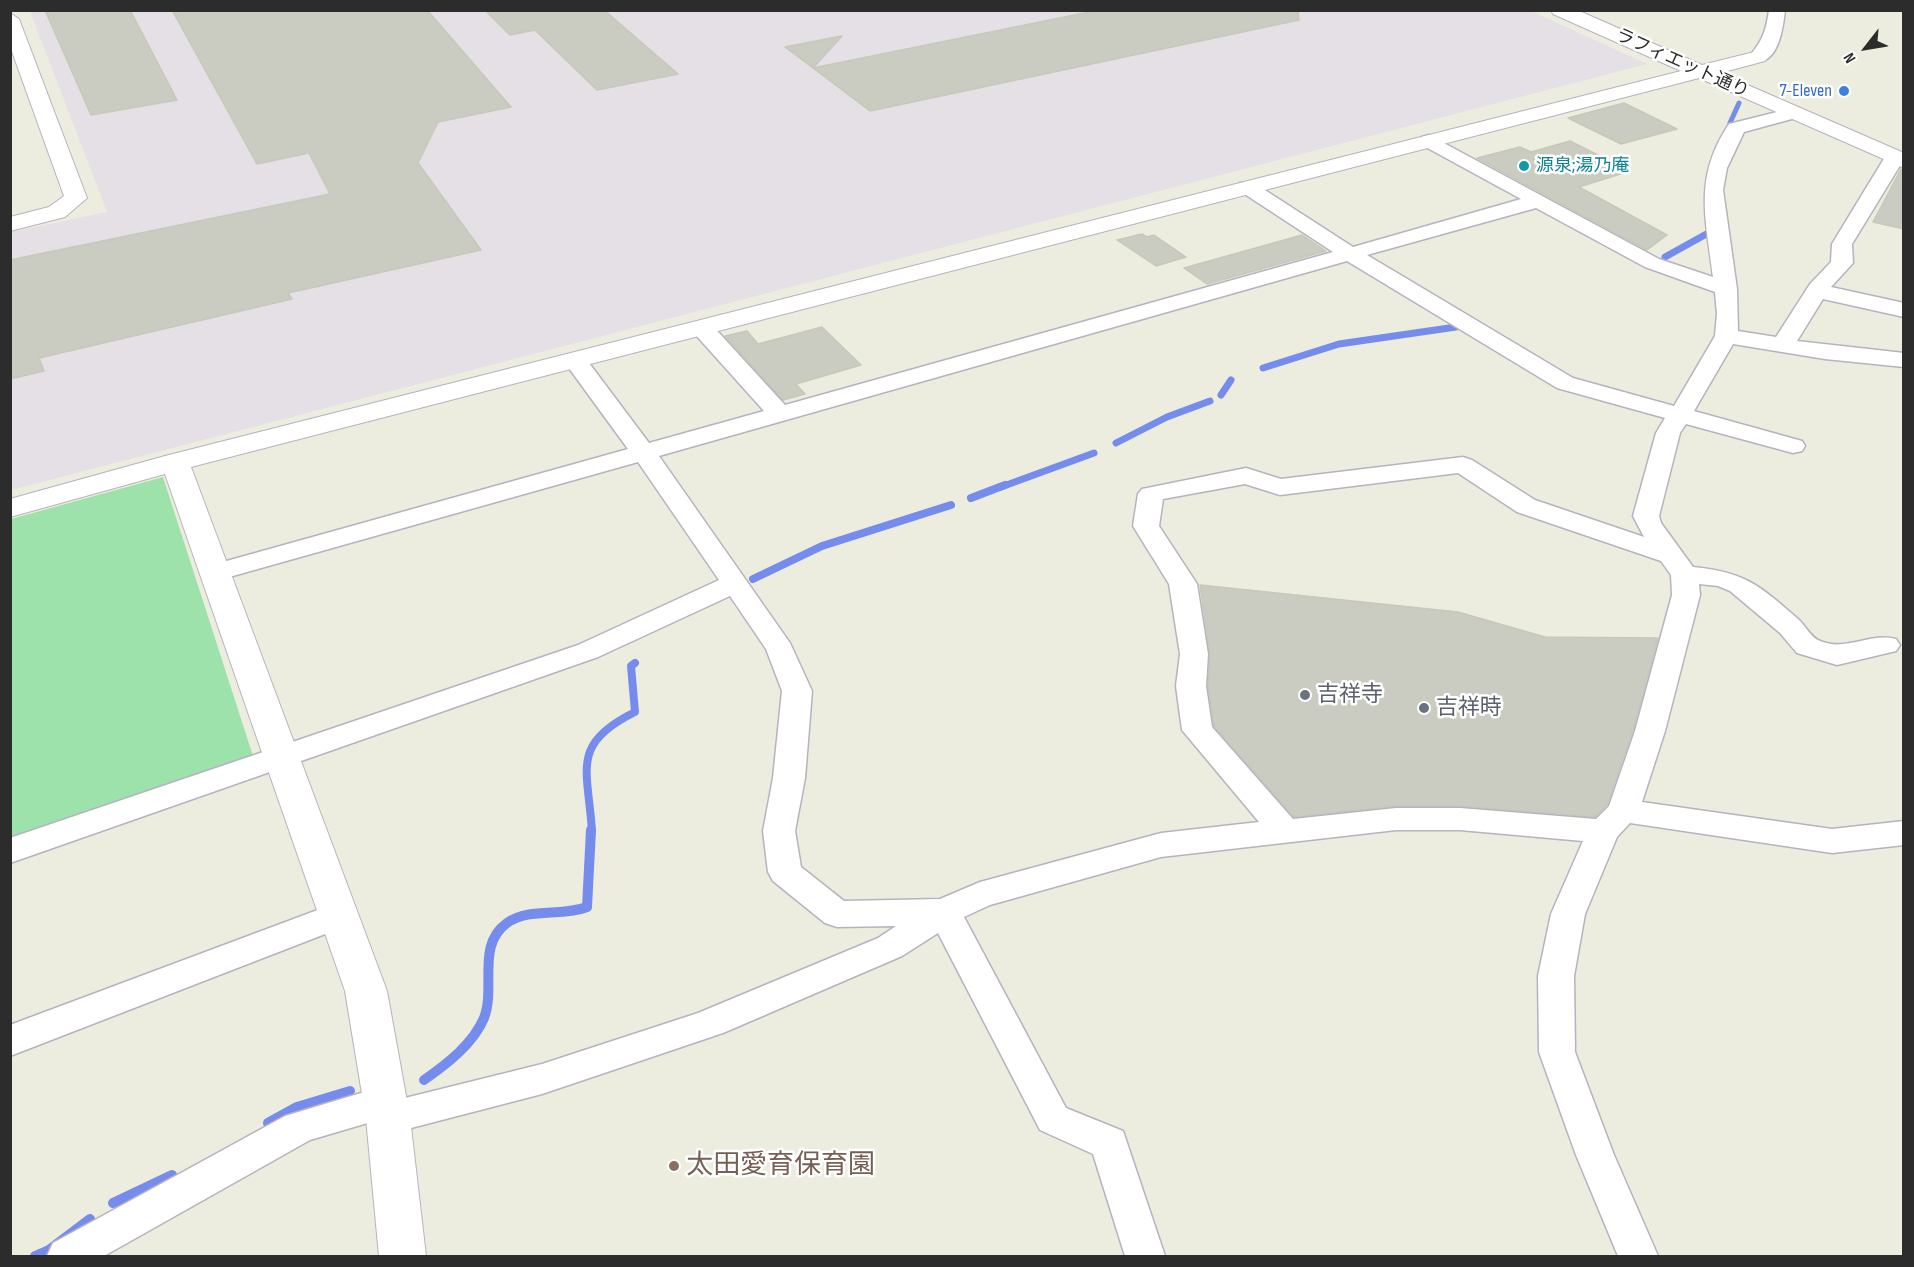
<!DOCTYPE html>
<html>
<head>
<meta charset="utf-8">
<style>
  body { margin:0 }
  #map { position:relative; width:1914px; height:1267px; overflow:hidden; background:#eceddf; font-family:"Sofia Sans Condensed",sans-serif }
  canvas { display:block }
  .frame { position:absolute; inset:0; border:12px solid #2c2c2c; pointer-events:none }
  .north { position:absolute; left:1836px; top:18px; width:60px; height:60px; -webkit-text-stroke:4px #fff; paint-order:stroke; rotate:239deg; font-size:16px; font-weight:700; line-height:24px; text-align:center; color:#2c2c2c }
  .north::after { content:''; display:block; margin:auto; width:21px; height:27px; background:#2c2c2c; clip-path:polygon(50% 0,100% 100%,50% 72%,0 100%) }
</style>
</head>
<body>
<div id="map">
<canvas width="1914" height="1267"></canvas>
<div class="frame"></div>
<div class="north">N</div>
</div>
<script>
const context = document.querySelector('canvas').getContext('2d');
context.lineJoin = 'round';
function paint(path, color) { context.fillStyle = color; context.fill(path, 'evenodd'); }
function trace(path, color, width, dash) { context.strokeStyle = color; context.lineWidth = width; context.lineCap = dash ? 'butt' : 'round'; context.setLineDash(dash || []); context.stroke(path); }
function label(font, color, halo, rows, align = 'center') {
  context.font = font + ' "Sofia Sans Condensed","Noto Sans JP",sans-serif'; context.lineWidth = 5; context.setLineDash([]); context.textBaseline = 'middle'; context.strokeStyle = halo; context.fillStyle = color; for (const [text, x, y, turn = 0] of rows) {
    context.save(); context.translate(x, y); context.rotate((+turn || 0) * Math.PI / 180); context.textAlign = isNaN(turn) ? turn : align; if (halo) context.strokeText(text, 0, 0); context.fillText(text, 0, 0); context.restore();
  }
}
paint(new Path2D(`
  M1529,10l118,54 -1636,426v-258l96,-20 -77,-201z`), '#e5dfe6');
paint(new Path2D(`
  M163,477l90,279 -242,83v-320z`), '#9de2ab');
trace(new Path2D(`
  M1730,123l9,-20`), '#768cec', 5);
trace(new Path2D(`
  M1665,257l45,-25
  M1263,368l76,-24 117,-17
  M1221,395l10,-15
  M1116,443l51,-26 43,-16
  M1001,487l93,-34`), '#768cec', 7);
trace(new Path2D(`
  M971,498l34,-13
  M753,579l69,-33 129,-41
  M592,831c-4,-62 -22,-87 43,-119l-4,-46 4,-3`), '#768cec', 8);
trace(new Path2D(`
  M424,1080c23,-16 49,-36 60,-62 12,-31 -8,-73 23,-95 22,-16 55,-6 80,-16l4,-77
  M268,1123l29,-16 53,-16
  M113,1203l59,-28
  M35,1256l14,-6 41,-31`), '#768cec', 10);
const building = new Path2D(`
  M45,10h85l47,90 -86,15z
  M172,10h255l84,97 -73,15 -20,41 63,87 -193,43 4,6 -253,59 5,13 -34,8v-119l320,-66 -21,-41 -52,11z
  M485,10h119l74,64 -81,16 -62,-60 -25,5z
  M1099,10h199l1,10 -429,91 -57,-43z
  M842,36l-29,32 -28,-21z
  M1624,103l53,26 -56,15 -53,-26z
  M1570,141l60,30 -51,16 88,48 -20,15 -170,-92 43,-11 11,5z
  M1901,169l3,1v59l-31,-7z
  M1142,234l5,3 7,-2 32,22 -30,9 -39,-26z
  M1302,235l24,16 -119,33 -23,-16z
  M822,327l39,38 -65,19 9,10 -22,6 -58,-64 22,-5 11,13z
  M1200,585l258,27 87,25 113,1 -25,92 -26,75 -12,12 -135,-11h-64l-102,11 -80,-91 -6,-40 2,-32z`);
paint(building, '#caccc1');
trace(building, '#c6c9b8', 1.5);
const street = new Path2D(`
  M1769,10h16c-2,19 -7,57 -33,51l-3,-4c13,-16 17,-25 20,-47z
  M1793,108l6,1 3,4 -3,4 -55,15 -17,36 -4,22 14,99 1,42 38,6 34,-53 21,-22 1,-18 53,-87 10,-6 7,2 2,6 -52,85 1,19 -22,24 73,16v14l-81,-18 -26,42 107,12v14l-79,-8 -92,-15 -39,67 108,30 3,5 -3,5 -9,2 -107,-29 -6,9 -21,83 2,7 32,44c52,5 66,18 105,52 7,6 13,19 22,22 26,11 50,-9 76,-2l4,6 -4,6 -59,14 -40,-12 -17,-20 -50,-42 -12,-5 -19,-2 1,11 -35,136 -23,71 190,27 72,-8v24l-72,8 -202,-30 -13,14 -32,77 -11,62 1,76 39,103 44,101h-40l-42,-101 -37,-103 -1,-76 13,-62 32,-73 -123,-11h-64l-235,27 -171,48 -26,12 102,191 57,23 42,125h-40l-32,-102 -53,-24 -102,-197 -36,23 -179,77 -181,61 -154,40 -13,-5 -4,-7 -61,18 -206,116h-57l6,-13 232,-127 99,-30 13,5 4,8 141,-35 156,-51 180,-75 18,-12 -59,1 -12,-4 -52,-42 -5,-9 -5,-41 10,-53 9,-87 -16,-42 -36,-53 -132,61 -588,206v-25l568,-193 141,-65 -81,-118 -423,119 -10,-2 -4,-6 4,-6 423,-118 -65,-89 4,-5h16l66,88 115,-32 -70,-78 -3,-5 3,-5h16l75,82 548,-153 -93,-61 -3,-4 3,-4h14l99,64 168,-48 -99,-54 -2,-4 2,-4 7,-2 230,124 54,18c-7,-59 -20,-99 16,-153zM1536,208l109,59 70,25 2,22 -2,22 -41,70 -101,-28 -206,-123zM1347,261l210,127 108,30 -9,15 -23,83 11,21 -109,-37 -63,-40 -9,-3 -182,22 -35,-11 -104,21 -4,5 -5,32 36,58 11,70 -4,32 6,44 77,92 -98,11 -181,49 -40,17 -96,2 -43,-34 -6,-36 10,-53 7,-87 -22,-48 -131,-187zM1458,473l59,39 144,49 10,14 1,20 -37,136 -26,75 -13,13 -136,-11h-64l-103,11 -81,-92 -6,-41 2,-32 -11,-70 -38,-58 4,-27 82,-15 35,11z
  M339,902l12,4 5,9 -5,9 -341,132v-31z`);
const secondary = new Path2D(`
  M1551,10h26l125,55 56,-14 7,2 3,4 -3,4 -45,12 184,80v15l-205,-90 -1508,389 196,524 23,127 16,138h-47l-13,-138 -21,-127 -180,-517 -155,43v-18l155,-43 1516,-385 -128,-57z
  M10,13l9,6 68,179 -22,19 -55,14v-14l39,-10 15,-11 -54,-150z`);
trace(street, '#b7b2bf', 3);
trace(secondary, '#b7b2bf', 2);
paint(street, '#fff');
paint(secondary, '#fff');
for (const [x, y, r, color] of [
  [1844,91,6,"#3f7fe0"],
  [1524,166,6,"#0f9aa8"],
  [1305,695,6,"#6b7280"],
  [1424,708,6,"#6b7280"],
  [674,1166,6,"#8d6e63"]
]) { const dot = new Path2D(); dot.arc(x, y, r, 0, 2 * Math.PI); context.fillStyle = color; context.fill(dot); trace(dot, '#fff', 2); }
label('18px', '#2c2c2c', '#fff', [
  ["ラフィエット通り",1682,64,24]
]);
label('18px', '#366cbe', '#fff', [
  ["7-Eleven",1832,91]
], 'right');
label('18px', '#0d838f', '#fff', [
  ["源泉;湯乃庵",1536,166]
], 'left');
label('22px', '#5b616d', '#fff', [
  ["吉祥寺",1317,695],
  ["吉祥時",1436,708]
], 'left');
label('27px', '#785e54', '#fff', [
  ["太田愛育保育園",686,1166]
], 'left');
</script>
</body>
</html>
